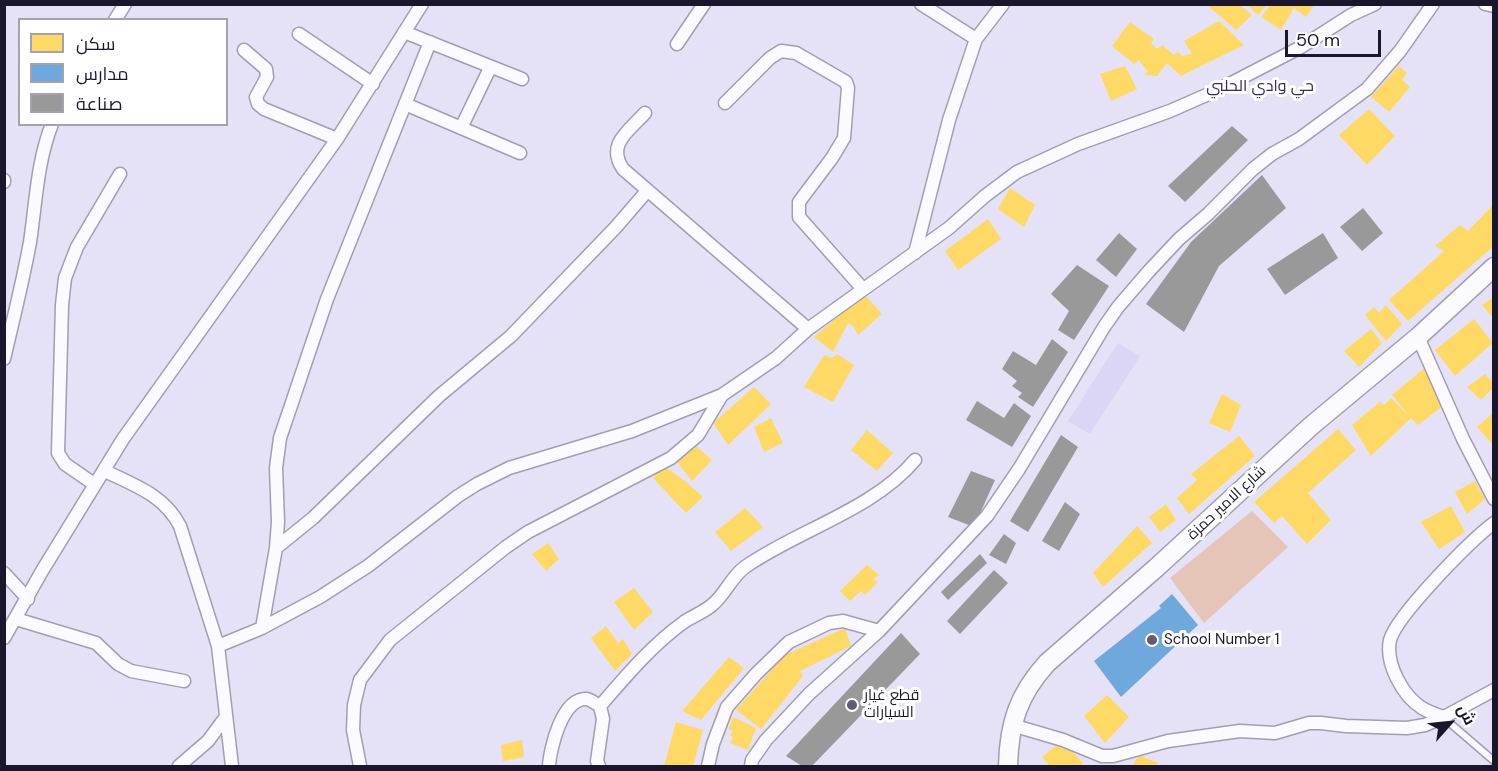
<!DOCTYPE html>
<html>
<head>
<meta charset="utf-8">
<style>
  body { margin:0 }
  #map { position:relative; width:1498px; height:771px; overflow:hidden; background:#e5e1f6; font-family:"DM Sans",Cairo,sans-serif }
  canvas { display:block }
  .frame { position:absolute; inset:0; border:6px solid #1c162c; pointer-events:none }
  .legend { position:absolute; left:18px; top:18px; width:210px; height:108px; box-sizing:border-box; background:#fff; border:2px solid #a4a2ab; margin:0; padding:8px 10px; list-style:none; font-size:18px; color:#1c162c }
  .legend li { display:flex; align-items:center; gap:12px; height:30px }
  .legend b { width:30px; border:2px solid #a4a2ab }
  .north { position:absolute; left:1420px; top:693px; width:60px; height:60px; -webkit-text-stroke:4px #fff; paint-order:stroke; rotate:63deg; font-size:16px; font-weight:700; line-height:24px; text-align:center; color:#1c162c }
  .north::after { content:''; display:block; margin:auto; width:21px; height:27px; background:#1c162c; clip-path:polygon(50% 0,100% 100%,50% 72%,0 100%) }
  .scale { position:absolute; left:1285px; top:30px; width:96px; height:27px; box-sizing:border-box; border:3px solid #1c162c; border-top:0; padding-left:8px; font-size:18px; line-height:21px; white-space:nowrap; color:#1c162c; -webkit-text-stroke:4px #fff; paint-order:stroke }
</style>
</head>
<body>
<div id="map">
<canvas width="1498" height="771"></canvas>
<div class="frame"></div>
<ul class="legend">
<li><b style="height:16px;background:#ffd966"></b>سكن</li>
<li><b style="height:16px;background:#6fa8dc"></b>مدارس</li>
<li><b style="height:16px;background:#999"></b>صناعة</li>
</ul>
<div class="north">ش</div>
<div class="scale">50 m</div>
</div>
<script>
const context = document.querySelector('canvas').getContext('2d');
context.lineJoin = 'round';
function paint(path, color) { context.fillStyle = color; context.fill(path, 'evenodd'); }
function trace(path, color, width, dash) { context.strokeStyle = color; context.lineWidth = width; context.lineCap = dash ? 'butt' : 'round'; context.setLineDash(dash || []); context.stroke(path); }
function label(font, color, halo, rows, align = 'center') {
  context.font = font + ' "DM Sans",Cairo,sans-serif'; context.lineWidth = 6; context.setLineDash([]); context.textBaseline = 'middle'; context.strokeStyle = halo; context.fillStyle = color; for (const [text, x, y, turn = 0] of rows) {
    context.save(); context.translate(x, y); context.rotate((+turn || 0) * Math.PI / 180); context.textAlign = isNaN(turn) ? turn : align; if (halo) context.strokeText(text, 0, 0); context.fillText(text, 0, 0); context.restore();
  }
}
paint(new Path2D(`
  M1118,343l22,13 -50,78 -22,-13z`), '#dcd6f6');
paint(new Path2D(`
  M1252,511l36,36 -84,76 -34,-45z`), '#e6c5b9');
paint(new Path2D(`
  M1206,4h33l13,11 -16,15z
  M1247,4h20l-9,11z
  M1271,4h44l-9,13 -12,-9 -13,22 -20,-13z
  M1219,21l25,24 -63,31 -14,-13 -10,13 -13,-1 4,-3 -9,-12 -5,4 -22,-18 18,-24 24,17 -3,4 6,6 5,-4 12,10 4,-3 4,4 10,-2 -8,-13z
  M1125,66l12,23 -26,12 -11,-27z
  M1399,66l8,7 -5,7 8,7 -21,25 -18,-15z
  M1369,109l26,27 -28,29 -28,-30z
  M1010,188l25,17 -11,22 -26,-18z
  M1494,204v42l-86,75 -19,-21 55,-49 -9,-5 25,-21 8,6z
  M988,219l13,20 -43,31 -13,-19z
  M864,294l18,20 -24,21 -4,-8 -6,-4 -15,29 -19,-15z
  M1494,297v22l-12,-14z
  M1386,305l16,19 -16,17 -21,-26 9,-8 5,6z
  M1474,319l19,24 -38,33 -20,-26z
  M1371,329l11,14 -23,24 -15,-16z
  M837,354l17,11 -21,37 -29,-15 20,-32 8,3z
  M1426,367l17,39 -25,19 -7,-7 -40,38 -19,-31 28,-23 4,3 7,-7 18,18 -17,-21z
  M1485,374l9,10v3l-13,13 -14,-13z
  M754,387l17,17 -43,41 -15,-22z
  M1222,394l19,11 -11,27 -21,-9z
  M1494,412v34l-17,-19z
  M771,418l12,25 -19,9 -10,-25z
  M1338,429l18,21 -48,43 23,27 -24,24 -25,-28 -8,7 -20,-21z
  M867,430l26,23 -16,18 -26,-21z
  M1239,436l16,20 -66,58 -12,-16 20,-18 -6,-6z
  M695,445l17,15 -20,21 -15,-19z
  M664,466l21,15 18,16 -17,16 -33,-35z
  M1475,481l10,18 -18,15 -12,-22z
  M1166,504l10,16 -16,12 -11,-15z
  M1451,506l14,26 -26,17 -18,-27z
  M745,508l18,19 -32,24 -16,-19z
  M1137,526l15,17 -49,44 -10,-14z
  M548,543l11,16 -13,12 -14,-17z
  M867,565l12,10 -6,4 5,3 -13,13 -4,-4 -11,10 -10,-10z
  M634,588l19,24 -19,18 -20,-28z
  M606,626l12,17 5,-4 9,15 -17,17 -24,-33z
  M845,628l6,18 -51,25 3,5 -42,53 -25,-19 49,-55z
  M729,657l15,11 -43,52 -19,-9z
  M1107,695l22,22 -24,26 -21,-27z
  M733,717l23,11 -8,22 -18,-7 3,-6 -3,-2 3,-4 -4,-2z
  M676,722l27,8 -10,36h-29z
  M522,740l2,17 -21,4 -2,-16z
  M1058,744l15,8 10,11 -3,3h-30l-8,-9z
  M1139,755l19,8 -2,3h-24z`), '#ffd966');
paint(new Path2D(`
  M1172,594l26,31 -77,72 -27,-36 67,-53 -2,-2z`), '#6fa8dc');
paint(new Path2D(`
  M1232,126l16,14 -63,62 -17,-16z
  M1262,175l24,33 -67,58 -35,66 -38,-28 45,-62z
  M1363,208l20,25 -21,18 -22,-24z
  M1119,233l18,16 -21,28 -20,-17z
  M1323,233l15,25 -53,37 -18,-26z
  M1077,265l32,21 -35,54 -16,-10 11,-19 -18,-17z
  M1052,339l16,13 -35,55 -15,-10 4,-4 -10,-7 5,-5 -15,-12 11,-18 23,14z
  M977,401l27,17 10,-15 17,13 -19,31 -46,-27z
  M1061,435l17,12 -50,85 -18,-11z
  M971,471l24,9 -21,47 -26,-10z
  M1065,502l15,12 -21,37 -17,-10z
  M1004,534l12,9 -10,21 -17,-9z
  M980,554l7,9 -39,37 -7,-8z
  M994,570l14,13 -48,51 -13,-13z
  M901,633l19,21 -108,112h-10l-16,-10z`), '#999');
const lane = new Path2D(`
  M1444,718l50,43`);
const street = new Path2D(`
  M921,4l55,35
  M1485,4l9,2
  M115,20l10,-16
  M404,32l118,47
  M299,34l74,50
  M677,44l27,-40
  M244,50l22,19 1,8 -11,20 2,7 6,5 73,30
  M725,103l45,-45 11,-7 15,2 50,29 2,6 -4,50 -12,20 -33,44v15l64,72
  M405,104l115,49
  M645,113c-16,18 -39,31 -22,56l185,160
  M461,128l29,-60
  M4,180v2
  M915,253l34,-133 27,-81 27,-35
  M1418,337l45,102 31,60
  M4,359c9,-39 19,-78 26,-117 6,-40 7,-80 22,-118
  M105,471c29,14 59,24 75,55l38,120 14,120
  M94,484l-29,-20 -7,-11 4,-148 3,-27 12,-31 43,-73
  M1494,523c-23,17 -97,92 -104,117 -5,24 13,56 32,68 7,4 15,7 22,9l50,-27
  M276,548l37,-30 126,-122 72,-60 105,-109 31,-36
  M4,573l24,26
  M16,619l80,24 22,21 13,7 53,10
  M262,628l14,-80 2,-26 -2,-54 4,-30 47,-139 103,-257
  M4,638l38,-67 81,-132 214,-300 85,-135
  M218,646l44,-18 58,-31 48,-31 90,-70 19,-12 32,-16 123,-37 90,-36 54,-37 32,-29 141,-101 36,-32 32,-24 61,-28 92,-33 50,-22 81,-42 50,-32 24,-11
  M600,706c26,-30 52,-61 84,-84 9,-6 20,-10 28,-17 13,-10 19,-28 33,-38 53,-37 128,-57 170,-107
  M1012,725l51,15 39,16h11l55,-15 72,-10 35,2 34,-10h12l25,3 61,2 18,-3 19,-8
  M179,766l29,-25 17,-23
  M360,766l-7,-36 1,-25 6,-25 30,-40 116,-93 22,-15 143,-74 27,-23 24,-40
  M549,766c1,-17 13,-69 38,-67 4,1 9,5 13,7l3,13 -6,42 2,5
  M708,766l5,-22 14,-37 29,-33 33,-32 40,-19 14,-2 36,10
  M751,766l1,-6 14,-20 43,-46 70,-63 108,-115 32,-47 85,-142 14,-20 31,-36 30,-32 29,-25 45,-45 19,-15 27,-15 68,-50 33,-38 33,-47`);
const secondary = new Path2D(`
  M1008,766c1,-42 10,-71 39,-103l109,-95 155,-142 107,-89 76,-70`);
trace(lane, '#a29eb2', 9);
trace(street, '#a29eb2', 15);
trace(secondary, '#a29eb2', 21);
trace(lane, '#fbfafe', 6);
trace(street, '#fbfafe', 12);
trace(secondary, '#fbfafe', 18);
for (const [x, y, r, color] of [
  [1152,640,6,"#625d73"],
  [852,705,6,"#625d73"]
]) { const dot = new Path2D(); dot.arc(x, y, r, 0, 2 * Math.PI); context.fillStyle = color; context.fill(dot); trace(dot, '#fff', 2); }
label('15px', '#1c162c', '#fff', [
  ["شارع الامير حمزة",1227,503,-43]
]);
label('15px', '#1c162c', '#fff', [
  ["School Number 1",1164,640],
  ["قطع غيار",864,696],
  ["السيارات",864,713]
], 'left');
label('16px', '#37295a', '#fff', [
  ["حي وادي الحلبي",1260,87]
]);
</script>
</body>
</html>
